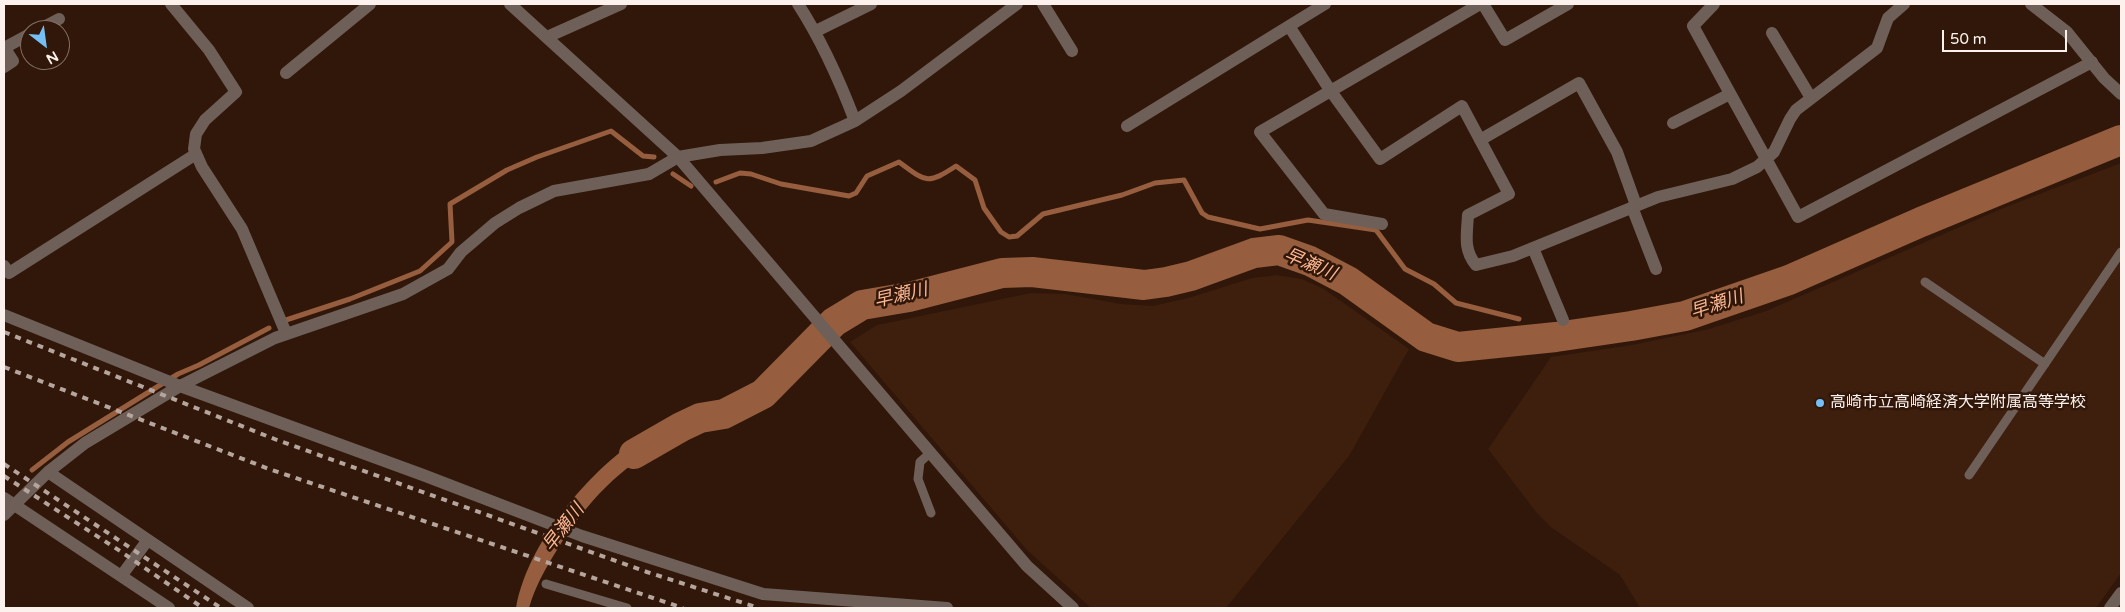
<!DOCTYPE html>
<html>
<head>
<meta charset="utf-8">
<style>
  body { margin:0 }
  #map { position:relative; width:2125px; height:612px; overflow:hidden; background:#301709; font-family:"Varela Round",sans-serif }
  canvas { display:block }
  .frame { position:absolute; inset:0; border:5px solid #fcf1ec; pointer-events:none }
  .north { position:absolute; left:20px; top:20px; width:50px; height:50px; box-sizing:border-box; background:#301709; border:1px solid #826e64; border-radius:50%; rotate:150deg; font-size:14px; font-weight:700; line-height:20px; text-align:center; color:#fcf1ec }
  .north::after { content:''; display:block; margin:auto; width:18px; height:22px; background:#74c0f6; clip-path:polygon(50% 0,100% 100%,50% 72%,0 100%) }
  .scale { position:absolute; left:1942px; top:30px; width:125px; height:22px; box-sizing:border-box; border:2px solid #fcf1ec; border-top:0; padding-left:6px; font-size:15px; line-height:18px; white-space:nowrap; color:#fcf1ec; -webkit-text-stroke:4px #301709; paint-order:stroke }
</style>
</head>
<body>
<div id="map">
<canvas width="2125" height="612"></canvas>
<div class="frame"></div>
<div class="north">N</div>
<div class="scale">50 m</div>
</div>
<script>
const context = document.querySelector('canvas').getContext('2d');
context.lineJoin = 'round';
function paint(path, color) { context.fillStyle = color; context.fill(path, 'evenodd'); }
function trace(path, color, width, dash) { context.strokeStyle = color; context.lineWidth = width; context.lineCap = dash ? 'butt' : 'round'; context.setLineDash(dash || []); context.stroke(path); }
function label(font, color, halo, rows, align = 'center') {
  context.font = font + ' "Varela Round","Noto Sans JP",sans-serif'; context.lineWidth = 5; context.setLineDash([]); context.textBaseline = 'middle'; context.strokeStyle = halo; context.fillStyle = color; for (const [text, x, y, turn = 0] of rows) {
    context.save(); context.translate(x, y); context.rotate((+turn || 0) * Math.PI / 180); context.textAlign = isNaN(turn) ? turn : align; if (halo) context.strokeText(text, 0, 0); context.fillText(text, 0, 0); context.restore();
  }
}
paint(new Path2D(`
  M2121,163v410l-25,35h-456l-20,-33 -68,-47 -16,-16 -48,-63 63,-92 81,-12 77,-16 57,-18 242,-105z
  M1277,275l25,4 22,10 85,60 -60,107 -123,152h-135l-64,-58 -177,-208 27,-17 154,-32 34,1 57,10 31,2 35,-8 64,-20z`), '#3e1e0c');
paint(new Path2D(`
  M665,421l5,18c-50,29 -83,62 -113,111 -12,19 -22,37 -28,58h-13c13,-73 85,-151 149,-187z`), '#965d3e');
trace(new Path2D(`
  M673,174l18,12
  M716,182l24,-9 11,1 30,10 68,12 7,-3 11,-17 32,-14c27,20 28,23 57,4l19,14 9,28 17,24 8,5 8,-1 26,-22 79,-19 33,-12 29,-3 18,33 6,4 52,12 48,-9 68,10 29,39 29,15 22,19 63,16
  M286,320l64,-21 70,-28 32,-29 -2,-38 57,-34 30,-13 74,-26 32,25 11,1
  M1533,328l2,11
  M32,470l36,-28 110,-68 21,-9 70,-37`), '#965d3e', 5);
trace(new Path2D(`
  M634,454l47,-27 19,-9 24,-4 39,-20 71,-72 28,-17 47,-8 93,-24 30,-1 112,13 22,-3 25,-6 63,-23 25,-3 31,11 38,20 78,56 32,10 98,-10 75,-11 54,-10 104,-36 132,-58 200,-82`), '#965d3e', 30);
trace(new Path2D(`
  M1925,282l120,82
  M930,453l-10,9 -2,17 13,34
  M1969,475l152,-223
  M546,584l81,24`), '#6e6059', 9);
trace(new Path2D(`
  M171,4l38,46 27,42 -31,28 -9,14 -2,15 8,18 40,62 44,104
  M798,4c24,37 41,75 57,117
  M1043,4l29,47
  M1325,4l-36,22 41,64 50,69 82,-53 47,88 -41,21c-1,19 -5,35 8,50l37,-9 145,-59 74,-18 25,-12 17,-15 16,-33 6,-9 81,-62 11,-30 16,-14
  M1483,4l22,36 63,-36
  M1714,4l-21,22 105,191 294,-155
  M38,30l21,-11
  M816,31l55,-27
  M1772,33l39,65
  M547,37l74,-33
  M4,47l9,14 -9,6
  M4,48l26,-14
  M286,73l84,-69
  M1673,123l57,-29
  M1127,126l162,-100
  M1480,140l99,-57 38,69 19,53
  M1632,207l24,62
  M1382,224l-58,-10 -64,-82 220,-128
  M1533,248l30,72
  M4,266l5,7 187,-119
  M4,315l176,71 243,89 159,61 181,58 184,14
  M48,472l200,136
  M4,498l165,110
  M4,515l44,-43 37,-29 95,-57 95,-48 128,-44 45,-25 13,-17 34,-29 24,-15 35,-17 95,-17 29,-17 42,-7 42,-2 49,-7 44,-20 46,-30 116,-87
  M122,575l25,-34
  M2110,608l11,-15`), '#6e6059', 12);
trace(new Path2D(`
  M510,4l168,153 349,409 46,42
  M2031,4l36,28 37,46 17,16`), '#6e6059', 12);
trace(new Path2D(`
  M4,332l273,108 370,132 112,36
  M4,367l265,102 414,139
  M4,464l217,144
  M4,476l116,75 83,57`), '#b5a59d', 4, [6, 6]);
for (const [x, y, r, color] of [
  [1820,403,5,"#74c0f6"]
]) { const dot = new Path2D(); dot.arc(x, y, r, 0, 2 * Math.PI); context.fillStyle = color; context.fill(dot); trace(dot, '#301709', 2); }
label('16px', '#fcf1ec', '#301709', [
  ["高崎市立高崎経済大学附属高等学校",1830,403]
], 'left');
label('italic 18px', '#fbb692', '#301709', [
  ["早瀬川",1310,265,23],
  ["早瀬川",901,296,-13],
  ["早瀬川",1717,305,-18],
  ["早瀬川",564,528,-52]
]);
</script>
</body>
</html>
